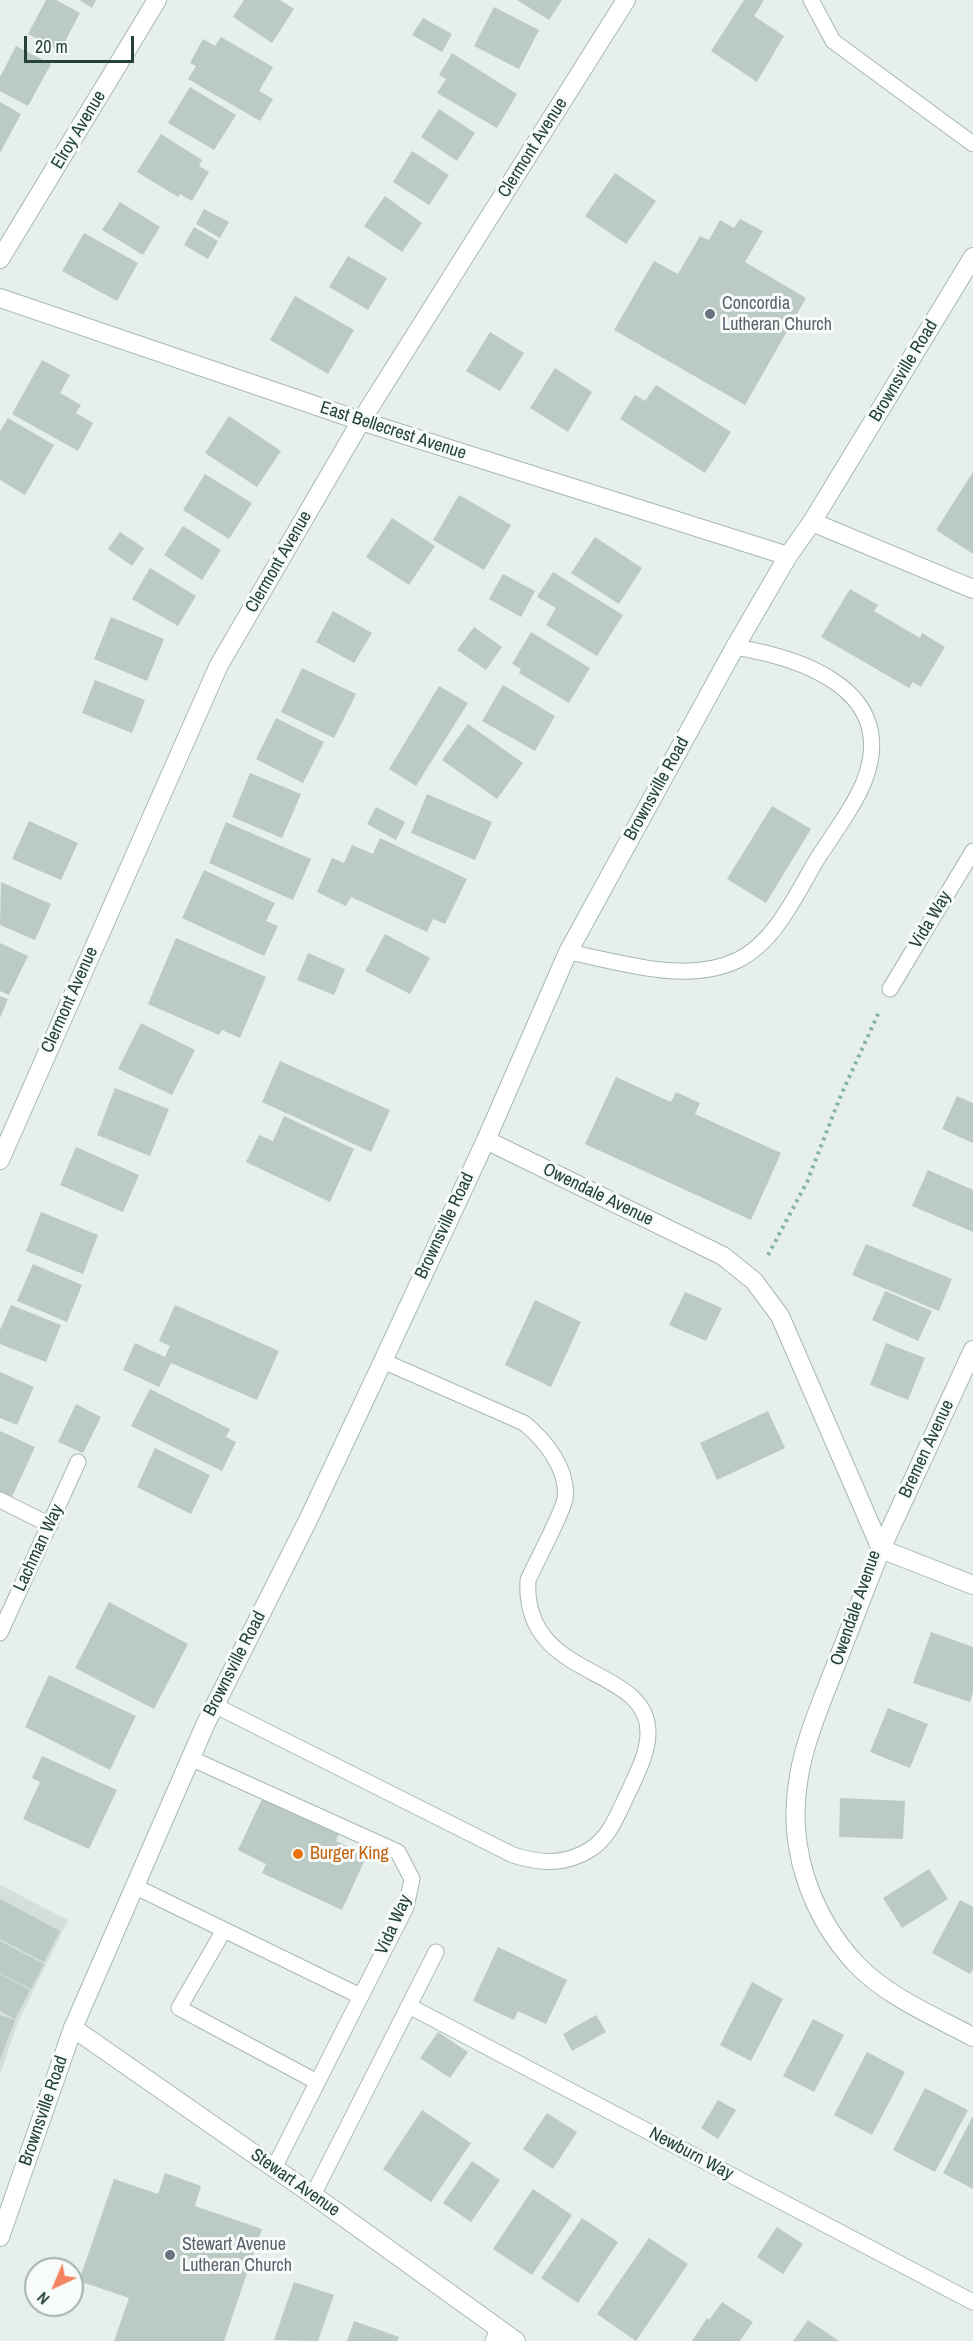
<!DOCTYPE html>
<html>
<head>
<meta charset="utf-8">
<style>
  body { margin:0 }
  #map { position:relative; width:973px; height:2341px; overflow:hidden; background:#e6efeb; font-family:"Archivo Narrow",sans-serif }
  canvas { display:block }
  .north { position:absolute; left:24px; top:2257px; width:60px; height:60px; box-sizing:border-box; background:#f7fbf9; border:2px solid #a3b1ad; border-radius:50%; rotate:224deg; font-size:16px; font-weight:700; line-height:24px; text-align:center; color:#24423a }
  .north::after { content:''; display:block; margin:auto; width:21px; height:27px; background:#f4845f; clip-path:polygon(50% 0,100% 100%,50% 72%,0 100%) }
  .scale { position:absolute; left:24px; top:36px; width:110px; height:27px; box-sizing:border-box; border:3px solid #24423a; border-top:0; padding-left:8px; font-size:18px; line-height:21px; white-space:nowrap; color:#24423a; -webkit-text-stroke:4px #f7fbf9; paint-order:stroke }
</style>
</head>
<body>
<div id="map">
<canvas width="973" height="2341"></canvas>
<div class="north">N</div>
<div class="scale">20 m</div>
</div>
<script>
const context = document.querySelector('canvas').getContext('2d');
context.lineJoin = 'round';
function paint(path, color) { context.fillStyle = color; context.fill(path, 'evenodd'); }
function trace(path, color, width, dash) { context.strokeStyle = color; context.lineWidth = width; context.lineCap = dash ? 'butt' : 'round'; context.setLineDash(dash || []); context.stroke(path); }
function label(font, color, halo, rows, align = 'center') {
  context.font = font + ' "Archivo Narrow",sans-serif'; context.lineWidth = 6; context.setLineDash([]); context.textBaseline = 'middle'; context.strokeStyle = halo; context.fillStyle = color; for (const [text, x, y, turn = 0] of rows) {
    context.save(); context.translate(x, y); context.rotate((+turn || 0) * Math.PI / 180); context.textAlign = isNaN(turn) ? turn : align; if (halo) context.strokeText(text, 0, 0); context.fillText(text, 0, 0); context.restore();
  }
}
paint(new Path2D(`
  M0,1885l68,35 -50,102 -18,53z`), '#d4dfda');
paint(new Path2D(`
  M46,0h10l24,13 -20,38 -32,-17z
  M79,0h17l-4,8z
  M244,0h36l14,9 -22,34 -39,-26z
  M517,0h45l-13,20z
  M744,0h20l-10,16 30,20 -27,46 -46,-31z
  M494,7l45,23 -20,39 -45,-23z
  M423,18l29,16 -10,18 -30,-17z
  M221,37l52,30 -14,24 14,8 -13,22 -72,-42 8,-13 -6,-3 13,-24 12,7z
  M16,46l35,18 -23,42 -28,-15v-14z
  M452,53l65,41 -20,34 -60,-35 9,-14 -7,-4z
  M190,87l46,28 -22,35 -46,-27z
  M0,102l21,12 -21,39z
  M439,109l36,24 -18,28 -36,-24z
  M161,134l41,26 -3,6 10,6 -17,29 -12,-7 -2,3 -41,-25z
  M412,151l37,24 -20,30 -36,-23z
  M615,173l41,28 -30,43 -41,-28z
  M385,196l37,27 -20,29 -38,-26z
  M120,202l40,25 -17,28 -41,-25z
  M204,209l25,13 -9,16 -24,-14z
  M740,219l23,12 -18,31 61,36 -61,107 -131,-75 40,-69 24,13 22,-38 9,4 11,-20 14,8z
  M194,227l24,14 -10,18 -24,-14z
  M84,233l54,30 -21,38 -55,-30z
  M348,256l39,22 -19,32 -39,-23z
  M295,296l59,34 -26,44 -58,-34z
  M490,332l34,21 -24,38 -34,-20z
  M42,360l28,15 -10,18 21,12 -5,8 17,10 -15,28 -66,-37z
  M555,368l37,24 -24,40 -38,-24z
  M656,385l75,47 -26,41 -85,-54 15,-24 10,6z
  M229,416l52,35 -24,36 -52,-34z
  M8,418l46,27 -29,50 -25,-15v-49z
  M973,472v82l-37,-24z
  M205,474l47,29 -23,36 -46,-29z
  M459,495l52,30 -27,45 -51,-30z
  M392,518l43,28 -26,39 -43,-28z
  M183,526l38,24 -19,30 -38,-25z
  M120,532l24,16 -12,18 -24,-17z
  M595,537l47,31 -23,36 -48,-31z
  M150,568l46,28 -18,30 -46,-27z
  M553,572l70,43 -26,41 -51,-31 10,-17 -19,-11z
  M503,574l32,17 -14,26 -32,-18z
  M850,589l28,16 -4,6 46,27 2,-5 23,14 -24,40 -8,-5 -4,6 -88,-51z
  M333,611l39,22 -18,30 -38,-21z
  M111,617l53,22 -17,42 -53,-22z
  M474,627l28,20 -16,23 -29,-20z
  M531,632l59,36 -21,35 -50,-30 2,-4 -9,-5z
  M302,668l54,26 -22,44 -53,-26z
  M95,680l50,20 -13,33 -50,-20z
  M503,685l52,31 -20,35 -53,-30z
  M439,686l29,17 -52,83 -27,-17z
  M276,718l48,24 -21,41 -47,-24z
  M468,724l55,39 -26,36 -55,-39z
  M250,773l51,21 -19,44 -50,-21z
  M427,794l65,28 -17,38 -64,-27z
  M772,806l39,23 -45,74 -39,-24z
  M376,807l29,15 -9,18 -29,-16z
  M29,821l49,22 -17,37 -49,-21z
  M226,822l85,37 -18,41 -84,-37z
  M380,838l87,41 -22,45 -12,-5 -6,13 -76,-35 -5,9 -29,-14 15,-34 12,5 8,-18 21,9z
  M204,870l71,33 -9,18 12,5 -14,30 -82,-38z
  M1,882l50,22 -16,36 -35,-15z
  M385,934l45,24 -20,36 -45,-23z
  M176,938l90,39 -26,61 -18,-8 -3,5 -71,-31z
  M0,943l28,13 -19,39 -9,-4z
  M308,953l37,16 -11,26 -37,-15z
  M0,996l8,3 -8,19z
  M141,1023l54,27 -23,45 -54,-26z
  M280,1061l110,49 -19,42 -109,-50z
  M616,1077l55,25 5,-10 24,11 -5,11 86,39 -30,67 -166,-76z
  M115,1088l54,21 -19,47 -53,-21z
  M957,1096l16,7v40l-31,-14z
  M284,1116l70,33 -24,53 -84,-40 13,-27 14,6z
  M76,1147l63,28 -16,37 -63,-27z
  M928,1170l45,20v42l-61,-26z
  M41,1212l57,23 -15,39 -57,-23z
  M866,1244l86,35 -13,32 -87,-36z
  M33,1264l49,21 -15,37 -50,-21z
  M885,1291l47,20 -14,30 -46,-21z
  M685,1292l37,16 -16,33 -37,-16z
  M535,1300l46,22 -30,65 -46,-22z
  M11,1305l50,20 -15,37 -46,-18v-14z
  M175,1305l104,46 -22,49 -86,-37 -12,24 -36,-17 12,-27 30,14 5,-11 -11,-5z
  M886,1343l39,15 -17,42 -38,-15z
  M0,1372l34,15 -17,38 -17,-7z
  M150,1389l80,40 -4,8 10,5 -14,29 -91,-45z
  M76,1404l25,13 -18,36 -25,-11z
  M768,1411l17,37 -68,32 -17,-37z
  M0,1431l35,16 -25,54 -10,-5z
  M155,1448l55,27 -19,39 -54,-27z
  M109,1602l79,42 -34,65 -79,-41z
  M931,1632l42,15v45l-3,10 -57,-19z
  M49,1675l87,41 -26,54 -85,-43z
  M888,1708l40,16 -18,44 -40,-16z
  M42,1756l75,34 -28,59 -66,-30 17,-37 -8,-4z
  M263,1797l76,36 -3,8 31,14 -25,55 -80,-37 4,-9 -28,-14z
  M840,1798l65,3 -2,38 -64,-2z
  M929,1869l19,30 -46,29 -19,-30z
  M0,1899l60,32 -16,31 -44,-23z
  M960,1900l13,7v62l-3,5 -38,-21z
  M0,1941l44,23 -13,25 -31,-16z
  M498,1947l69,33 -21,44 -28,-13 -4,9 -41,-19z
  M0,1974l30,16 -15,29 -15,-8z
  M752,1982l31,17 -32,62 -31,-16z
  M0,2015l15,5 -15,40z
  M596,2015l10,17 -34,19 -9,-17z
  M813,2019l31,16 -30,57 -31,-16z
  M438,2032l30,20 -18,26 -30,-20z
  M867,2052l38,20 -33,63 -38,-20z
  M925,2088l43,22 -33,62 -42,-22z
  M718,2100l18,10 -18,29 -17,-11z
  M422,2110l49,33 -40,59 -48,-33z
  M547,2113l30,19 -24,37 -30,-20z
  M973,2116v73l-30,-16z
  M472,2161l28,19 -29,42 -28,-19z
  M165,2173l36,13 -6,20 67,23 -38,112h-110l15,-43 -50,-17 35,-102 44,15z
  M533,2189l39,26 -40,60 -39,-26z
  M582,2218l36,24 -40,61 -37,-25z
  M777,2227l26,17 -20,30 -26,-17z
  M649,2238l39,26 -52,77 -39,-27z
  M294,2282l40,13 -16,46 -44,-1z
  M722,2302l31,20 -13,19h-48l15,-23 2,2z
  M808,2320l31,21h-46z
  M354,2321l45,16 -2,4h-50z`), '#bbcac4');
const lane = new Path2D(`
  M811,0l22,41 140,103
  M568,952c53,10 118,33 170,8 37,-18 58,-65 78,-99 15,-24 40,-57 49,-82 33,-89 -63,-121 -130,-132
  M890,989l83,-138
  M0,1500l50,25
  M0,1633l78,-171
  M214,1705l299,150c28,9 53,10 78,-6 21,-14 28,-39 39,-60 8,-18 18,-37 18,-56 1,-69 -126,-51 -120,-153 8,-18 34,-66 37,-81 4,-29 -20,-59 -41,-76l-141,-62
  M190,1758l208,94 14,27 -6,28 -132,261
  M134,1886l226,110
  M224,1930l-45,78 138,74
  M409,2006l564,296
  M313,2195l123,-243
  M493,2341l5,-12`);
const street = new Path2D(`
  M0,259l157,-259
  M0,298l361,123 427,135
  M812,522l161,67
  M486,1140l237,116 31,25 26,35 101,233c-16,41 -32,82 -48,123 -13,34 -28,68 -34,104 -13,69 11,139 58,189 31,32 77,51 116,72
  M0,1160l219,-495 142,-244 265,-421
  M973,1350l-92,199 92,36
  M73,2028l240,167 203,146`);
const secondary = new Path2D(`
  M0,2237l73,-209 133,-305 103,-205 74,-157 103,-221 82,-188 167,-305 53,-91 24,-34 161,-265`);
trace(lane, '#a8b8b2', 17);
trace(street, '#a8b8b2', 20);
trace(secondary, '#a4bbb3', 20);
trace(new Path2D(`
  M768,1255l39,-73 34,-87 38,-83`), '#86b3a5', 4, [3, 4.5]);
trace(lane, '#fff', 15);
trace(street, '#fff', 18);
trace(secondary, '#fff', 18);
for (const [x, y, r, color] of [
  [710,314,6,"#6b7280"],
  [298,1854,6,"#e8710a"],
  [170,2255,6,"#6b7280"]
]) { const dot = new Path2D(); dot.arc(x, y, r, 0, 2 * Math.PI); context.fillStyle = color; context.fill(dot); trace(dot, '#f7fbf9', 2); }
label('18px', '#24423a', '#f7fbf9', [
  ["Elroy Avenue",79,130,-59],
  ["Clermont Avenue",533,148,-58],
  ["Brownsville Road",904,371,-59],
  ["East Bellecrest Avenue",393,431,18],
  ["Clermont Avenue",279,562,-60],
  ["Brownsville Road",657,789,-61],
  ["Vida Way",931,920,-59],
  ["Clermont Avenue",70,1000,-66],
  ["Owendale Avenue",598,1195,26],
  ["Brownsville Road",445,1226,-65],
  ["Bremen Avenue",927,1449,-65],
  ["Lachman Way",39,1548,-65],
  ["Owendale Avenue",856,1608,-71],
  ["Brownsville Road",235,1664,-63],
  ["Vida Way",394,1925,-66],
  ["Brownsville Road",44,2111,-71],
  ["Newburn Way",691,2154,28],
  ["Stewart Avenue",295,2183,35]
]);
label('18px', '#5b616d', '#f7fbf9', [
  ["Concordia",722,304],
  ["Lutheran Church",722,325],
  ["Stewart Avenue",182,2245],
  ["Lutheran Church",182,2266]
], 'left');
label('18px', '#c56008', '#f7fbf9', [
  ["Burger King",310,1854]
], 'left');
</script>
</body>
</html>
